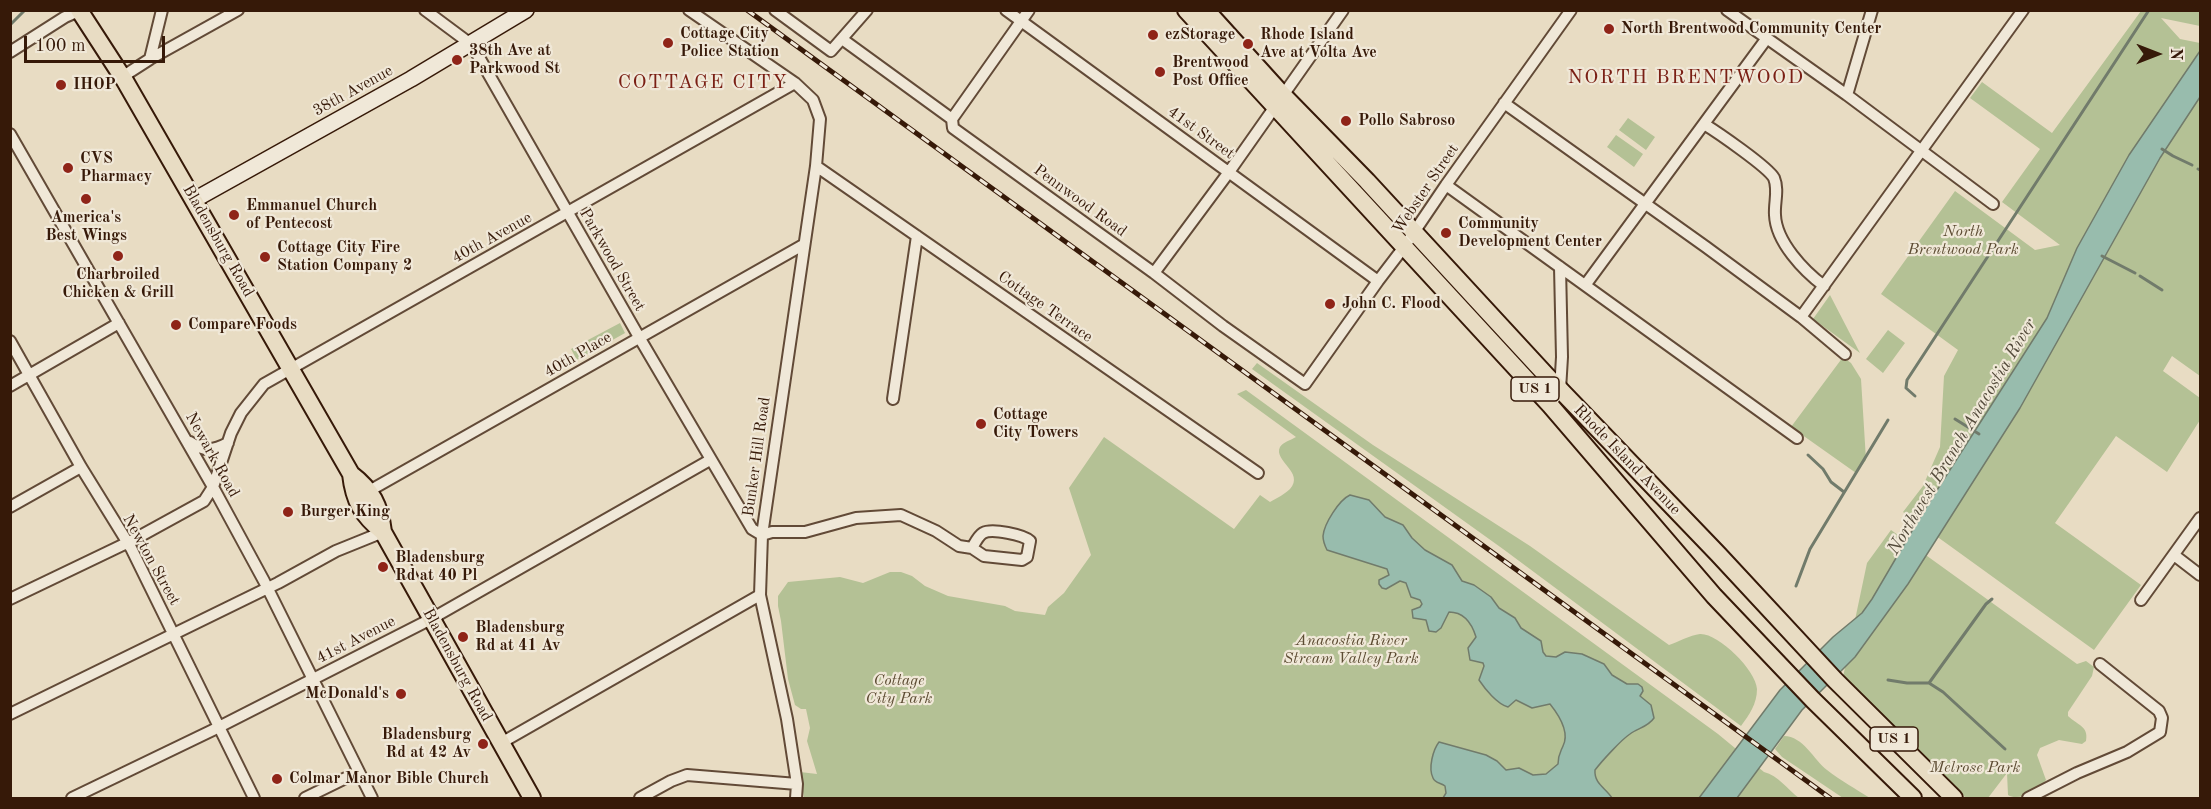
<!DOCTYPE html>
<html>
<head>
<meta charset="utf-8">
<style>
  body { margin:0 }
  #map { position:relative; width:2211px; height:809px; overflow:hidden; background:#e8dcc3; font-family:"Old Standard TT",serif }
  canvas { display:block }
  .frame { position:absolute; inset:0; border:12px solid #361908; pointer-events:none }
  .north { position:absolute; left:2127px; top:24px; width:60px; height:60px; -webkit-text-stroke:4px #f0e8d8; paint-order:stroke; rotate:90deg; font-size:16px; font-weight:700; line-height:24px; text-align:center; color:#361908 }
  .north::after { content:''; display:block; margin:auto; width:21px; height:27px; background:#361908; clip-path:polygon(50% 0,100% 100%,50% 72%,0 100%) }
  .scale { position:absolute; left:24px; top:36px; width:141px; height:27px; box-sizing:border-box; border:3px solid #361908; border-top:0; padding-left:8px; font-size:18px; line-height:21px; white-space:nowrap; color:#361908; -webkit-text-stroke:4px #f0e8d8; paint-order:stroke }
</style>
</head>
<body>
<div id="map">
<canvas width="2211" height="809"></canvas>
<div class="frame"></div>
<div class="north">N</div>
<div class="scale">100 m</div>
</div>
<script>
const context = document.querySelector('canvas').getContext('2d');
context.lineJoin = 'round';
function paint(path, color) { context.fillStyle = color; context.fill(path, 'evenodd'); }
function trace(path, color, width, dash) { context.strokeStyle = color; context.lineWidth = width; context.lineCap = dash ? 'butt' : 'round'; context.setLineDash(dash || []); context.stroke(path); }
function label(font, color, halo, rows, align = 'center') {
  context.font = font + ' "Old Standard TT",serif'; context.lineWidth = 4.5; context.setLineDash([]); context.textBaseline = 'middle'; context.strokeStyle = halo; context.fillStyle = color; for (const [text, x, y, turn = 0] of rows) {
    context.save(); context.translate(x, y); context.rotate((+turn || 0) * Math.PI / 180); context.textAlign = isNaN(turn) ? turn : align; if (halo) context.strokeText(text, 0, 0); context.fillText(text, 0, 0); context.restore();
  }
}
paint(new Path2D(`
  M2141,11h59v15l-39,-8 19,21 20,4v333l-28,-20 -9,15 37,27v22l-33,52 -51,-36 -61,87 86,62 -47,65 -191,-138 20,-26 17,-39 4,-71 14,-26 -77,-56 74,-103 80,59 25,-5 -58,-43 38,-53 -70,-51 12,-16 70,51z
  M1628,118l27,19 -9,13 -27,-20z
  M1616,135l27,19 -9,13 -27,-20z
  M1830,295l30,58 -47,-34z
  M620,323l5,10 -48,27 -6,-11z
  M1888,330l17,13 -22,30 -17,-14z
  M1843,357l8,6 10,16 5,81 -10,13 -65,-46z
  M1257,363l116,82 157,101 139,99c9,-3 21,-10 31,-11 18,-1 56,36 57,55 0,15 -8,26 -16,37l-238,-177 -251,-180z
  M1246,390l472,344 46,38c14,3 24,18 35,26h-995l-4,-26 17,2 -10,-33 3,-13 -4,-19h-5l-6,-4 -7,-26 -7,-58 -3,-15v-10l10,-14 52,-5 23,6 27,-11h11l11,4 13,10 23,10 57,10 10,5 30,4 3,-8 16,-14 27,-38 -22,-67 35,-51 130,92 26,-34 10,7c7,-4 15,-8 20,-13 15,-17 -17,-28 -10,-42 3,-5 11,-7 16,-10l-59,-43z
  M1891,530l186,134 9,-3 8,6 -2,9 -24,36v4c9,9 21,10 18,25l-4,3 -23,-4 -19,8 -3,7 9,25c-7,10 -27,22 -38,15l-1,-22 -19,25h-22l-123,-121 24,-114z
  M1784,736c19,0 30,24 43,34 14,11 29,19 43,28h-27l-61,-41 -7,-8z`), '#b4c195');
const water = new Path2D(`
  M2200,51v46l-40,61 -140,250 -112,176 -53,73 -53,53 -65,88h-38l81,-108 53,-53 29,-24 10,-14 51,-87 124,-194 30,-70 52,-93z
  M1350,495l19,5 16,17 18,8 9,13 13,12 27,15 10,16 12,4 17,12 8,11 16,10 6,10 20,13 2,11 3,4 10,1 9,-5 17,2 22,10 8,11 15,9h11l4,3 1,4 -3,5 11,9 3,13c-6,9 -16,10 -24,16 -9,6 -28,27 -35,36 -1,14 11,18 17,28h-169l3,-5 -1,-7c-4,-3 -10,-3 -12,-8 -5,-10 0,-28 6,-36l47,13 11,6 9,9 13,-2 14,7 13,-1 12,-10c0,-9 2,-11 5,-18 7,-14 -5,-32 -13,-42l-18,4 -16,-8 -8,7c-11,-3 -23,-18 -29,-27l5,-14 -1,-3 -13,-3 -2,-12 8,-11c-4,-13 -12,-25 -27,-25l-8,16 -5,4 -7,-1 -3,-11 -13,-2 -1,-8 8,-3 2,-3 -2,-4 -9,-3 -5,-14 -6,-2 -14,8 -4,-1 -3,-4v-4l10,-5 -2,-6 -60,-19c-2,-4 -4,-8 -4,-14 1,-12 16,-36 27,-41z`);
paint(water, '#98bcad');
trace(water, '#717b6b', 1.5);
trace(new Path2D(`
  M10,25l15,-15
  M2162,149l11,7 19,9
  M2198,169l2,1
  M2102,256l33,17
  M2140,276l22,14
  M1915,396l-9,-8 1,-8 242,-370
  M1955,419l24,15
  M1808,455l15,14 8,13 13,10
  M1796,586l14,-37 78,-129
  M1888,680l19,3h22l57,-79 6,-5
  M1929,683l14,9 62,57`), '#717b6b', 3);
const street = new Path2D(`
  M425,10l47,35 167,292 113,192 10,6
  M689,10l106,73 18,17 7,19 -4,47 -54,369 -2,60 27,124 10,65 -1,14
  M775,10l56,41 36,-41
  M1006,10l372,271
  M1727,10l120,85 146,109
  M842,39l110,80 1,9 201,145 69,53 82,58 73,-103 26,-34 42,-62 125,-175
  M10,52l55,-35 14,-6
  M150,59l12,-49
  M122,77l28,-18 88,-49
  M1847,95l25,-85
  M1504,103l202,144 95,70 44,37
  M952,119l77,-109
  M1704,124c13,8 64,43 70,54 5,12 0,25 1,37 1,27 29,56 49,71
  M10,134l203,353 51,94 108,217
  M816,166l442,307
  M1446,185l351,253
  M1154,273l75,-101 114,-162
  M1586,284l181,-246
  M1801,317l222,-307
  M10,341l71,126 50,81 123,250
  M10,386l109,-63
  M893,399l24,-163
  M1550,405l10,-15 2,-33 -2,-90
  M190,442c14,10 23,9 38,1
  M369,491l434,-246
  M10,507l71,-40
  M762,535l10,-3h33l51,-14 45,-3 35,16 23,15 13,2 12,8 38,4 5,-3 3,-16c-6,-6 -38,-13 -47,-8 -5,3 -8,10 -11,15
  M2174,555l26,20
  M10,599l123,-59 71,-39 9,-14 18,-54 10,-20 23,-29 531,-301
  M2141,600l59,-82
  M10,714l268,-131 58,-32 47,-19
  M501,743l259,-148
  M72,798l141,-68 218,-111 279,-159
  M305,798l53,-26
  M640,798l31,-17 16,-6 110,9
  M2028,798l49,-25 50,-21 33,-20 2,-14 -3,-7 -59,-47`);
const secondary = new Path2D(`
  M194,200l217,-121 115,-69`);
const primary = new Path2D(`
  M79,10l46,71 226,393c3,27 11,41 32,58
  M1186,10l364,395 164,191 99,104 100,98
  M1206,10l76,84 85,87 179,194 172,179 117,126 119,118
  M351,474c21,16 29,32 32,58l149,266`);
trace(street, '#624a37', 14);
trace(secondary, '#361908', 18);
trace(primary, '#361908', 20);
trace(street, '#f0e8d8', 10);
trace(secondary, '#f0e8d8', 15);
trace(primary, '#e8dcc3', 16);
const rail = new Path2D(`
  M747,10l1083,788`);
trace(rail, '#361908', 5);
trace(rail, '#f0e8d8', 3, [9]);
for (const [x, y, r, color] of [
  [1609,29,6,"#8f2418"],
  [1153,35,6,"#8f2418"],
  [668,43,6,"#8f2418"],
  [1248,44,6,"#8f2418"],
  [457,60,6,"#8f2418"],
  [1160,72,6,"#8f2418"],
  [61,85,6,"#8f2418"],
  [1346,121,6,"#8f2418"],
  [68,168,6,"#8f2418"],
  [86,199,6,"#8f2418"],
  [234,215,6,"#8f2418"],
  [1446,233,6,"#8f2418"],
  [118,256,6,"#8f2418"],
  [265,257,6,"#8f2418"],
  [1330,304,6,"#8f2418"],
  [176,325,6,"#8f2418"],
  [981,424,6,"#8f2418"],
  [288,512,6,"#8f2418"],
  [383,567,6,"#8f2418"],
  [463,637,6,"#8f2418"],
  [401,694,6,"#8f2418"],
  [483,744,6,"#8f2418"],
  [277,779,6,"#8f2418"]
]) { const dot = new Path2D(); dot.arc(x, y, r, 0, 2 * Math.PI); context.fillStyle = color; context.fill(dot); trace(dot, '#f0e8d8', 2); }
for (const [x, y, w] of [
  [1535,389,48],
  [1894,739,48]
]) { const box = new Path2D(); box.roundRect(x - w / 2, y - 12, w, 24, 4.5); context.fillStyle = '#f0e8d8'; context.fill(box); trace(box, '#361908', 1.5); }
label('bold 15px', '#361908', null, [
  ["US 1",1535,389],
  ["US 1",1894,739]
]);
label('bold 16px', '#361908', '#f0e8d8', [
  ["North Brentwood Community Center",1621,29],
  ["Cottage City",680,34],
  ["Police Station",680,52],
  ["ezStorage",1165,35],
  ["Rhode Island",1260,35],
  ["Ave at Volta Ave",1260,53],
  ["38th Ave at",469,51],
  ["Parkwood St",469,69],
  ["Brentwood",1172,63],
  ["Post Office",1172,81],
  ["IHOP",73,85],
  ["Pollo Sabroso",1358,121],
  ["CVS",80,159],
  ["Pharmacy",80,177],
  ["Emmanuel Church",246,206],
  ["of Pentecost",246,224],
  ["America's",86,218,"center"],
  ["Best Wings",86,236,"center"],
  ["Community",1458,224],
  ["Development Center",1458,242],
  ["Cottage City Fire",277,248],
  ["Station Company 2",277,266],
  ["Charbroiled",118,275,"center"],
  ["Chicken & Grill",118,293,"center"],
  ["John C. Flood",1342,304],
  ["Compare Foods",188,325],
  ["Cottage",993,415],
  ["City Towers",993,433],
  ["Burger King",300,512],
  ["Bladensburg",395,558],
  ["Rd at 40 Pl",395,576],
  ["Bladensburg",475,628],
  ["Rd at 41 Av",475,646],
  ["McDonald's",389,694,"right"],
  ["Bladensburg",471,735,"right"],
  ["Rd at 42 Av",471,753,"right"],
  ["Colmar Manor Bible Church",289,779]
], 'left');
label('16px', '#361908', '#f0e8d8', [
  ["38th Avenue",353,91,-29],
  ["41st Street",1201,133,36],
  ["Webster Street",1426,189,-56],
  ["Pennwood Road",1080,201,36],
  ["40th Avenue",492,238,-29],
  ["Bladensburg Road",218,241,60],
  ["Parkwood Street",612,260,60],
  ["Cottage Terrace",1045,307,35],
  ["40th Place",578,355,-30],
  ["Newark Road",212,455,61],
  ["Bunker Hill Road",757,457,-82],
  ["Rhode Island Avenue",1627,460,46],
  ["Newton Street",151,560,61],
  ["41st Avenue",356,640,-27],
  ["Bladensburg Road",457,665,61]
]);
label('italic 16px', '#5c4b32', '#f0e8d8', [
  ["North",1963,232],
  ["Brentwood Park",1963,250],
  ["Anacostia River",1351,641],
  ["Stream Valley Park",1351,659],
  ["Cottage",899,681],
  ["City Park",899,699],
  ["Melrose Park",1975,768]
]);
label('italic 18px', '#534a3a', '#f0e8d8', [
  ["Northwest Branch Anacostia River",1962,437,-59]
]);
context.letterSpacing = '1.5px';
label('20px', '#7a1f14', '#f0e8d8', [
  ["NORTH BRENTWOOD",1686,78],
  ["COTTAGE CITY",703,83]
]);
context.letterSpacing = '0px';
</script>
</body>
</html>
